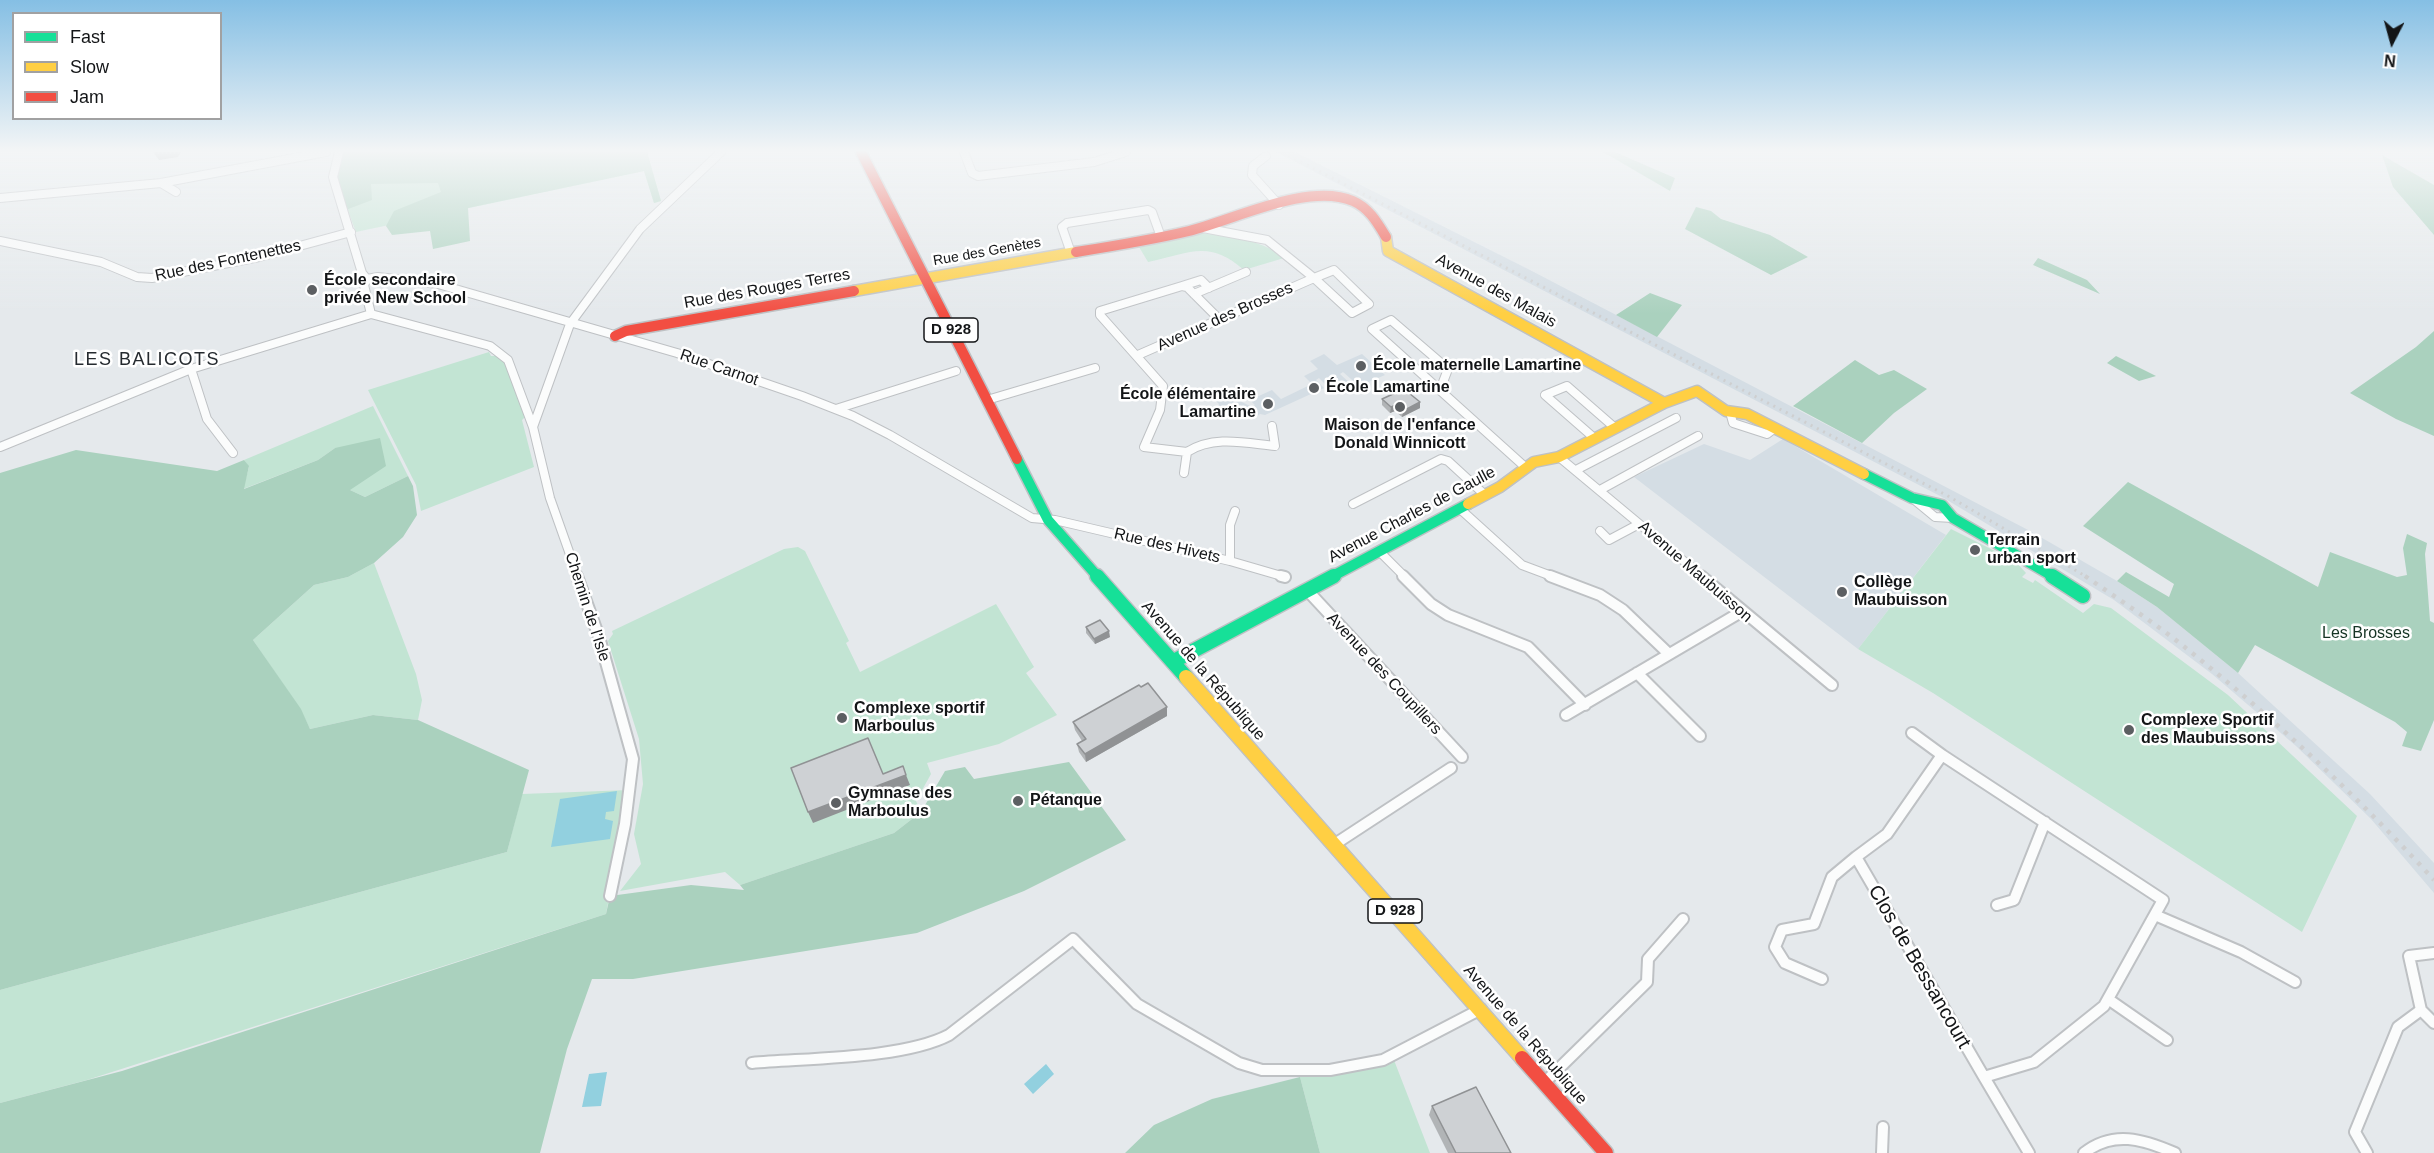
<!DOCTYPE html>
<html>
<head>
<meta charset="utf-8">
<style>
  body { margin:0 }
  #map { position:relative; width:2434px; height:1153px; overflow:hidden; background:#e5e9ec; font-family:Arial,sans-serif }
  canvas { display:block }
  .legend { position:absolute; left:12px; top:12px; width:210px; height:108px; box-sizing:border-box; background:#fff; border:2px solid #a1a1a2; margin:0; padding:8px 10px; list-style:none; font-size:18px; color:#131517 }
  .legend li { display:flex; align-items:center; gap:12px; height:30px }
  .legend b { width:30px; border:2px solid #a1a1a2 }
  .north { position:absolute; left:2362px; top:12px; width:60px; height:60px; -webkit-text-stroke:4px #fff; paint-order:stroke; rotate:186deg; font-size:16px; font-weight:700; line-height:24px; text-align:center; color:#131517 }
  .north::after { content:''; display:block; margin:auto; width:21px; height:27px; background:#131517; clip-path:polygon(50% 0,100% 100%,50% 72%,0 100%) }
</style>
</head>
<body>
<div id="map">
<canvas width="2434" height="1153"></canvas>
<ul class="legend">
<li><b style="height:8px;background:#16e098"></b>Fast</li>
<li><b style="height:8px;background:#ffcf43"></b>Slow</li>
<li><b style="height:8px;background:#f24e42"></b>Jam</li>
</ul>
<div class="north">N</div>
</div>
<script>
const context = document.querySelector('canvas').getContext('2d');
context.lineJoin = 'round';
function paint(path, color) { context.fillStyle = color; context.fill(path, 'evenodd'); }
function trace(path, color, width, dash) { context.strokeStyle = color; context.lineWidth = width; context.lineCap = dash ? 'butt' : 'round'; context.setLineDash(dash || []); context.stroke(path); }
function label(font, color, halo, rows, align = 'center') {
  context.font = font + ' Arial,sans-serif'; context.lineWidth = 5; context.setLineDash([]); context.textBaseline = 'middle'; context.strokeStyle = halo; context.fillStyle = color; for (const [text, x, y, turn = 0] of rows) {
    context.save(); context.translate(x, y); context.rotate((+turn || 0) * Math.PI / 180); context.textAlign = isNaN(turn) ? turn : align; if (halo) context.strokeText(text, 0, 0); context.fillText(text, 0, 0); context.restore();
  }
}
paint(new Path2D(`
  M1276,152h19l235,118 500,261 87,50 40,26 81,66 132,121 64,69v30l-63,-74 -75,-73 -84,-72 -98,-74 -172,-103z
  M1324,354l13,11 25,-11 23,21 -26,11 -16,-14 -3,2 13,12 -11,3 -16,-4 -7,-7 -3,2 8,8 -59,27 -5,-1 -7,6 -6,-3 -1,3 -16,-2 -8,-10 -4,-1 1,-3 -6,-6 16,-7 7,6 -4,2 2,3 6,-1 12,6 3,-2 -5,-5 22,-10 9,9 31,-15 -8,-8 14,-7 -8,-8z
  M1783,439l163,96 -88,114 -224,-172 70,-33 46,16z`), '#d4dde4');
paint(new Path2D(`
  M647,152l14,49 -7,2 -10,-32 -288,61 -21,-55z
  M1194,232c31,5 65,5 90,26l-40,12c-35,-31 -54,-17 -96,-8l-9,-15z
  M489,352l2,4h7l6,5 21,56 -3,3 12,47 -113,44 -5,-26 -48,-95z
  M373,406l35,70 -43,21 -15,-7 -15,-42 -17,12 -75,29 6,-22 -5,-7z
  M1951,529l64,32 11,12 -4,4 11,6 2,-3 48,33 11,-9 17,4 117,87 129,121 -55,116 -369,-239 -75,-44z
  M798,547l7,4 44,90 -3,2 14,29 136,-68 38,63 -8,6 31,42 -58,29 -72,19 4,11 -15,27 5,11 -27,21 -154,52 -15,-13 -105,19 21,-27 -7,-30 9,-50 -4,-45 -31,-98 5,-7 -1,-3 172,-82z
  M374,563l42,111 6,26 -4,20 -45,-5 -63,14 -10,-20 -47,-69 61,-55 34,-8z
  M629,790l-23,124 -519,166 -87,23v-113l507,-138 15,-58z
  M1392,1055l38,98h-110l-20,-76z`), '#c2e4d3');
paint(new Path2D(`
  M339,152h308l14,49 -7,2 -10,-32 -176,37 2,33 -37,8 -3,-18 -38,4 -6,-9 8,-15 47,-19 -3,-9 -67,1 1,16 -29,11 -10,-34z
  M1603,152h12l60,26 -5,13z
  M2382,155l52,30v50l-41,-48z
  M1696,207l15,4 10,8 49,16 38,22 -37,18 -86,-46z
  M2038,258l49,22 13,14 -67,-29z
  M1650,293l32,12 -25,32 -41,-22z
  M2434,331v105l-38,-17 -46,-26 66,-46z
  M2116,356l40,20 -17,5 -32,-18z
  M1855,360l24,15 15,-5 33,19 -33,24 -32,30 -69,-37z
  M380,438l6,28 -36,24 15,7 43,-21 5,10 4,29 -14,22 -29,26 -26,14 -34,8 -61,55 48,69 9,20 63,-14 45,5 111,50 -22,82 -507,138v-517l76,-23 141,21 27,-11 5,6 -5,23 74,-29 17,-12z
  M2128,482l190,105 12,-35 67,25 10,-2 -4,-27 4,-14 20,9 -2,11 5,67 4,2v97l-13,31 -19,-5 5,-14 -12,-10 -140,-77 -17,28 -81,-66 -40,-26 9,-9 43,25 5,-13 -91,-58z
  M1069,762l57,78 -102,51 -107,42 -284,46h-41l-25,70 -27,104h-540v-50l122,-32 484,-157 4,-18 81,-11 53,5 -4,-5 154,-52 27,-21 24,-41 20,-4 9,12z
  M1300,1077l20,76h-195l29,-28 58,-26z`), '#aad1be');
paint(new Path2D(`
  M617,791l-3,20 -8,1 -1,7 8,2 -3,18 -59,8 9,-48z
  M1046,1064l8,10 -21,20 -9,-10z
  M607,1072l-6,34 -19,1 7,-33z`), '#92d0df');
const streetFar1 = new Path2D(`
  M339,152l-6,25 29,96 5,6
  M964,152l8,21 6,3 116,-14 32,-10
  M1266,156l-13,10 -1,9 27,30
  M161,183l15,9
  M0,198l161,-15 165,-31
  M1203,228l64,12 47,38
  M0,241l101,21 36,15 15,1 107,-21 92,-25
  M1071,253l-9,-26 5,-4 81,-13 4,2 9,25
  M1334,270l35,34 -17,9 -38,-35z
  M367,279l11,-2 60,7 239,69 125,43 51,20 37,19 142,83 23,2 175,41 55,16
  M367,279l-3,6 7,29
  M1182,286l19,-6 8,8
  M1194,294l52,-22
  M371,314l119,32 18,14 25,67 17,71 28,79
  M1138,355l176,-77
  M191,369l16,50 26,34
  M1440,390l8,-21 -57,-49 -19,9 152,137
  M987,400l108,-32
  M836,409l120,-38
  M1730,412l3,11 34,11 8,-6
  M533,427l37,-103 70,-95 81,-77
  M1593,437l-48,-42 22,-9 47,41
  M0,447l191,-78 180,-55
  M1187,452c27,-17 58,-9 88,-6l-3,-20
  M1559,457l144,120
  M1576,470l100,-52
  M1184,473l3,-21 -43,-5 16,-37 3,-24 -63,-71v-4l82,-25 5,1 31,31
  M1600,490l98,-54
  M1912,498l23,19 18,1
  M1353,504l88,-45 7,2 37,34
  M1459,508l63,57 32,12
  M1600,531l9,9 30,-16
  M1379,551l26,26
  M1230,561v-36l5,-14`);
const street = new Path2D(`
  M577,576l22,61 34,122 -8,65 -15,72
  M1281,576l4,1
  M1403,576l28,28 17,11 80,32 57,58
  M1550,576l50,19 23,15 46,44
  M1701,576l131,109
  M1307,590l155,167
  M1637,673l63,63
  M1566,715l175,-103
  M1912,733l30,22
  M1942,755l221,145 -59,106 -70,56 -50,15 -128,-220 31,-23z
  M1335,844l116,-76
  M1997,905l17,-5 31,-78
  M2155,915l86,37 54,30
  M1822,979l-37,-16 -10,-16 7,-17 32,-6 18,-47 24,-20
  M2108,999l59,41
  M2421,1010l-12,-54 25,-3
  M752,1063c54,-5 151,-4 197,-28l124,-96 64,65 102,59 23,7h68l53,-10 98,-51
  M1984,1077l45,76
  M1545,1082l102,-100 1,-23 35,-40
  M1882,1153l1,-26
  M2084,1153c29,-23 59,-14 91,0
  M2367,1153l-12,-21 43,-105 23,-17 13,13`);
const fastFar1 = new Path2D(`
  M1017,459l31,61 50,57
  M1864,474l48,24 30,7 11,13 101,59
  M1331,577l137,-73`);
const fast = new Path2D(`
  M1097,576l89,101
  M2052,576l31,20
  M1174,661l160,-85`);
const slowFar1 = new Path2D(`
  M1386,237l2,14 276,152
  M854,291l222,-39
  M1468,504l32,-17 34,-25 25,-5 105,-54 33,-12 29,20 21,3 117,60`);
const slow = new Path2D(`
  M1186,677l336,381`);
const jamFar1 = new Path2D(`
  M861,152l156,307
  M1076,252c38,-6 75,-12 113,-21 45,-11 119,-49 164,-30 16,7 24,21 33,36
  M615,336l11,-5 228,-40`);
const jam = new Path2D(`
  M1522,1058l84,95`);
trace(streetFar1, '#bec1c4', 10);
trace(street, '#bec1c4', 14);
trace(fastFar1, '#bec1c4', 13);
trace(fast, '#bec1c4', 17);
trace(slowFar1, '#bec1c4', 13);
trace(slow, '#bec1c4', 17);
trace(jamFar1, '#bec1c4', 13);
trace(jam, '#bec1c4', 17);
trace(streetFar1, '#fbfcfc', 8);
trace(street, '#fbfcfc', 10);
trace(fastFar1, '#16e098', 10);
trace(fast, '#16e098', 14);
trace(slowFar1, '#ffcf43', 10);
trace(slow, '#ffcf43', 14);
trace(jamFar1, '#f24e42', 10);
trace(jam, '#f24e42', 14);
trace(new Path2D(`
  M1282,152l666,344 139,81`), '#cecfd0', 3, [2, 5]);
trace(new Path2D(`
  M2085,576c36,25 73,49 107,77 86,69 167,145 242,227`), '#cecfd0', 4.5, [4, 7]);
paint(new Path2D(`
  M1382,399l38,3v6l-18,9 -7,-6 -5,2 -8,-8z
  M1086,627l24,10 -15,7 -9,-11z
  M1167,716l-81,46 -7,-10 -2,-8 5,-3 -7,-11 -2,-8z
  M1432,1106l79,47h-63l-19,-38z`), '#b1b4b6');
paint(new Path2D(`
  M153,152h28l-3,5 -19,3z
  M1420,402v6l-18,9 1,-6z
  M1396,405l-1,6 -5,2 1,-6z
  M1109,631l1,6 -15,7 -1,-5z
  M1167,707v9l-81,46 -1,-8z
  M906,775l4,10 -97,38 -5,-11z`), '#909294');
const building = new Path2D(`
  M1404,389l16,13 -17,9 -7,-6 -5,2 -9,-8z
  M1100,620l9,11 -15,8 -8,-12z
  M1148,683l19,24 -82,47 -8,-10 9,-5 -13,-17 66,-37 2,2z
  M868,738l15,36 20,-8 3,9 -98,37 -17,-44z
  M1476,1087l35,66h-55l-24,-47z`);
paint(building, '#ced1d4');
trace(building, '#909294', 1.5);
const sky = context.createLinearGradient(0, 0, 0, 314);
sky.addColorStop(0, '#85bfe4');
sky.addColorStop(0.48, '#f3f5f6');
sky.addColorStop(1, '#f3f5f600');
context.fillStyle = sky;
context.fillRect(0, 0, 2434, 314);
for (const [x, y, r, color] of [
  [312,290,6,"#5c5f62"],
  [1361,366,6,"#5c5f62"],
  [1314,388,6,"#5c5f62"],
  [1268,404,6,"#5c5f62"],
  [1400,407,6,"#5c5f62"],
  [1975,550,6,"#5c5f62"],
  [1842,592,6,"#5c5f62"],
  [842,718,6,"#5c5f62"],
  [2129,730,6,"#5c5f62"],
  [1018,801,6,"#5c5f62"],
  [836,803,6,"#5c5f62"]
]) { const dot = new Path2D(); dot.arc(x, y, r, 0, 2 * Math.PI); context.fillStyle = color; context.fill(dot); trace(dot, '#fff', 2); }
label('14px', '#131517', '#fff', [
  ["Rue des Genètes",987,252,-10]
]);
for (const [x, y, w] of [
  [951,330,54],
  [1395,911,54]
]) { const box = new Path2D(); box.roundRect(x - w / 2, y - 12, w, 24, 4.5); context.fillStyle = '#fff'; context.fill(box); trace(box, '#131517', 1.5); }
label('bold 15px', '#131517', null, [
  ["D 928",951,330],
  ["D 928",1395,911]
]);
label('16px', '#131517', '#fff', [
  ["Rue des Fontenettes",228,261,-12],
  ["Rue des Rouges Terres",767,289,-10],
  ["Avenue des Malais",1496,291,29],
  ["Avenue des Brosses",1225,317,-24],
  ["Rue Carnot",719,368,19],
  ["Avenue Charles de Gaulle",1412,515,-28],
  ["Rue des Hivets",1167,546,13],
  ["Avenue Maubuisson",1695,572,41],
  ["Chemin de l’Isle",587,607,72],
  ["Avenue de la République",1203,671,49],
  ["Avenue des Coupillers",1384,674,47],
  ["Avenue de la République",1525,1035,49]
]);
label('bold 16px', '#131517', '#fff', [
  ["École secondaire",324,281],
  ["privée New School",324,299],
  ["École maternelle Lamartine",1373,366],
  ["École Lamartine",1326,388],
  ["École élémentaire",1256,395,"right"],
  ["Lamartine",1256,413,"right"],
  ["Maison de l'enfance",1400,426,"center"],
  ["Donald Winnicott",1400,444,"center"],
  ["Terrain",1987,541],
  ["urban sport",1987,559],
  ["Collège",1854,583],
  ["Maubuisson",1854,601],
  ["Complexe sportif",854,709],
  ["Marboulus",854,727],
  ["Complexe Sportif",2141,721],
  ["des Maubuissons",2141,739],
  ["Gymnase des",848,794],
  ["Marboulus",848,812],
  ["Pétanque",1030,801]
], 'left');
label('16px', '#153424', '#fff', [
  ["Les Brosses",2366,634]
]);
context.letterSpacing = '1.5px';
label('18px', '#252a2f', '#fff', [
  ["LES BALICOTS",147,360]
]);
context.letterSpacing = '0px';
label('20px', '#131517', '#fff', [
  ["Clos de Bessancourt",1919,967,60]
]);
</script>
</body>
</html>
